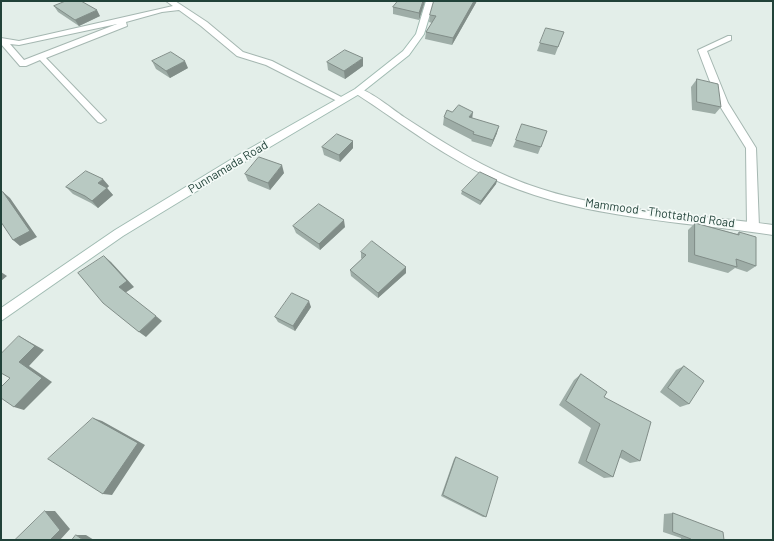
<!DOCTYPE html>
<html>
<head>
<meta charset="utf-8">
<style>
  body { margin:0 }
  #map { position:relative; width:774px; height:541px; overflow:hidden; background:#e3eee9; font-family:Barlow,sans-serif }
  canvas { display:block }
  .frame { position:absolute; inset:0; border:2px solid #214239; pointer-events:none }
</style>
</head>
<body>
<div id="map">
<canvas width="774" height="541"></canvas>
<div class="frame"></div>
</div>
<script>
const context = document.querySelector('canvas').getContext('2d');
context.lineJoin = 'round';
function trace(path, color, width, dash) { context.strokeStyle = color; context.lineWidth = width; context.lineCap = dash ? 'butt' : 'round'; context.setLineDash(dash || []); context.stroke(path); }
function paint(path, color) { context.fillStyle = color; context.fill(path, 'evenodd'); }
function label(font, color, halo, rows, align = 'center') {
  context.font = font + ' Barlow,sans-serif'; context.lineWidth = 3.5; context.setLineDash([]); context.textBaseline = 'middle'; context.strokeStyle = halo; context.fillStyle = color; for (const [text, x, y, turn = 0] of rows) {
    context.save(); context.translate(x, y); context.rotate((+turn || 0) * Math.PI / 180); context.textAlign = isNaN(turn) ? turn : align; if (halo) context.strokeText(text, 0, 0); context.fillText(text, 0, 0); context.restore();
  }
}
const minor = new Path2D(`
  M166,1h9l32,21 36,30 29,9 75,39 -5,3 -3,-1 -73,-37 -29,-9 -36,-30 -22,-16 -17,2 -36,10 1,4 -81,32 58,60 2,2 -5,3 -3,-1 -58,-62 -14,6h-6l-19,-22v-6l18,3 154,-35zM117,24l-93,36 -14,-16 9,1z
  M728,36h3v4l-24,11 21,52 28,45 3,79 -2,3h-8l-2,-3 -1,-79 -28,-45 -20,-53z`);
const tertiary = new Path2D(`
  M358,88c14,4 34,21 46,29 34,22 68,44 105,60 80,35 178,36 264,48v10c-90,-14 -186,-16 -271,-52 -53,-22 -99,-59 -147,-90l-1,-2z`);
const secondary = new Path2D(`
  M426,1h8l-10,33 -15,21 -48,38 -113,67 -125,76 -122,85v-13l114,-78 125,-76 115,-65 48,-38 13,-17z`);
trace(minor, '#a5b7b1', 2);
trace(tertiary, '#a5b7b1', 2);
trace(secondary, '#a0bbb2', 2);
paint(minor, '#fff');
paint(tertiary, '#fff');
paint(secondary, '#fff');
paint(new Path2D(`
  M398,1h27l-6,19 -26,-6v-7z
  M434,1h43l-25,44 -27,-6 1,-7 6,-9 -3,-1 1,-7z
  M54,6l46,10 -21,10 -21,-14z
  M564,32l-9,23 -18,-4 3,-8z
  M152,61l36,7 -18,10 -14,-9z
  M327,62l36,4 -18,13 -17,-9z
  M697,79l24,28 -6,7 -23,-4 -1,-23z
  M444,117l28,1 25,15 -6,14 -20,-6 1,-1 -29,-15z
  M547,131l-9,23 -25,-7 3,-7z
  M322,147l31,1 -13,14 -16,-7z
  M284,173l-14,17 -22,-9 -3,-7z
  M497,180l-1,4 -16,21 -19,-11 1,-3z
  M109,186l-2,2 6,7 -15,13 -7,-5 -18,-9 -7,-7z
  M695,223l42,11 2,-2 17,34 -9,6 -12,-4 -7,5 -40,-11v-32z
  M293,226l52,1 -25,23 -24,-17z
  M361,252l45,15v6l-28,25 -27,-22 -1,-6 12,-11 -1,-1z
  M311,307l-16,24 -17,-9 -3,-5z
  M684,366l5,38 -9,3 -20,-15 16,-22z
  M581,374l23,23 36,64 -10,2 -11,-6 -6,20 -9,1 -26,-15 13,-35 -32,-23 15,-25z
  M456,457l30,60h-3l-42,-21 13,-37z
  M673,513l51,27h-43v-2l-18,-6 1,-18z`), '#9eada7');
paint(new Path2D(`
  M423,1h2l-6,19v-7z
  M474,1h3l-25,44 1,-7z
  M97,10l3,6 -21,10 -4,-6z
  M363,58v8l-18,13 -1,-8z
  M185,61l3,7 -18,10 -4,-7z
  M473,112l-1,8 -3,-3z
  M499,126l-2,7 -6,14 2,-7z
  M353,141v7l-13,14 -1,-7z
  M282,165l2,8 -14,17 -2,-7z
  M103,179l6,7 -2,2 6,7 -15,13 -6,-7 6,-18z
  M497,180l-1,4 -16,21 1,-4z
  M3,192l7,6 27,39 -17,9 -7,-6z
  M344,220l1,7 -25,23 -1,-6z
  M104,256l7,6 23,25 -9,6 -6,-6z
  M406,267v6l-28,25v-5z
  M1,272l6,4 -6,5z
  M309,301l2,6 -16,24 -2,-5z
  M156,316l6,5 -16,16 -7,-5z
  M19,336l25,14 -15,16 23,16 -28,28 -10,-3 5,-45z
  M93,418l9,3 43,24 -33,50 -9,-1z
  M45,511h10l15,18 -10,11h-10z
  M76,535h10l8,5h-11z`), '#818d88');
const building = new Path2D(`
  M66,1h15l16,9 -22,10 -21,-14z
  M398,1h25l-4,12 -26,-6z
  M434,1h40l-21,37 -27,-6 10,-16 -6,-1z
  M546,28l18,4 -6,15 -18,-4z
  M345,50l18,8 -19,13 -17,-9z
  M171,52l14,9 -19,10 -14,-10z
  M697,79l21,5 3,23 -24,-5z
  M459,105l14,7 -4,5 30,9 -6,14 -20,-6 1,-2 -30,-15 3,-7 5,2z
  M522,124l25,7 -6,16 -25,-7z
  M337,134l16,7 -14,14 -17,-8z
  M259,157l23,8 -14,18 -23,-9z
  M86,171l17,8 -5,4 9,5 -15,13 -7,-5 -19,-9z
  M480,172l17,8 -16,21 -19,-10z
  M3,192l27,39 -17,9 -12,-18v-29z
  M319,204l25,16 -25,24 -26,-18z
  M695,223l44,12v-3l17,5v29l-20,-7 1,8 -42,-12z
  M372,241l34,26 -28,26 -28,-23 16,-15 -5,-3z
  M104,256l23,25 -8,6 37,29 -17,16 -36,-29 -25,-30z
  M292,293l17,8 -16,25 -18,-9z
  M19,336l16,10 -16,16 23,16 -28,29 -13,-9v-11l9,-9 -9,-5v-19z
  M684,366l20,15 -15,23 -21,-16z
  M581,374l26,18 -3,5 47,25 -11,39 -18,-11 -9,27 -27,-16 14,-37 -34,-23z
  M93,418l45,25 -35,51 -55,-35z
  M456,457l42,20 -12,40 -43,-22z
  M45,511l15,19 -10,10h-35z
  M673,513l50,19 1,8h-33v-1l-18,-7z
  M76,535l7,5h-11z`);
paint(building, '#b8c9c2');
trace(building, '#818d88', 1);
label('12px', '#214239', '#f4faf7', [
  ["Punnamada Road",228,167,-31],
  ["Mammood - Thottathod Road",660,213,8]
]);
</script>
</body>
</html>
